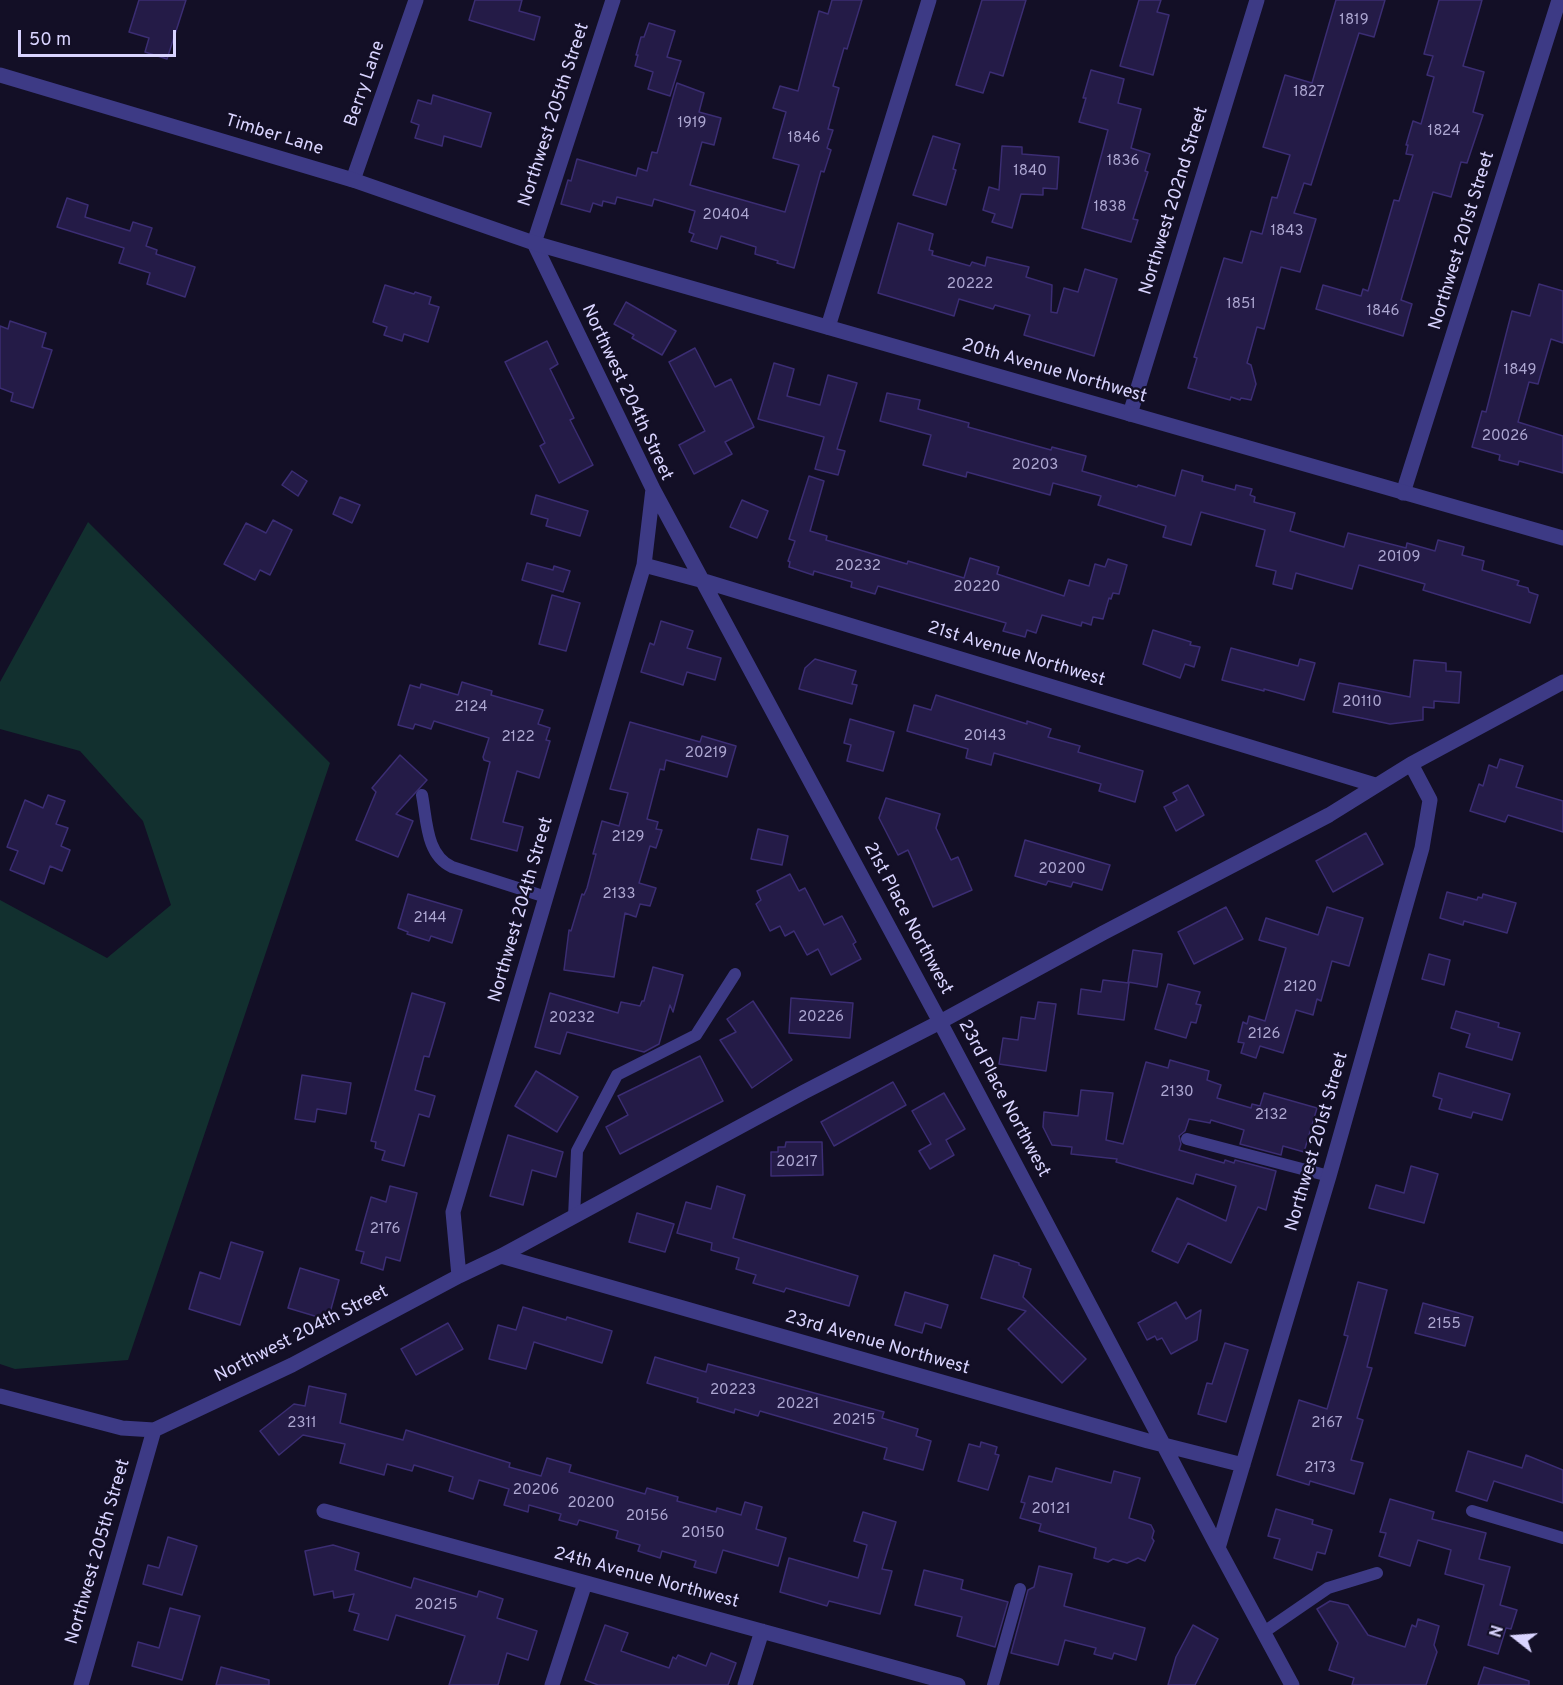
<!DOCTYPE html>
<html>
<head>
<meta charset="utf-8">
<style>
  body { margin:0 }
  #map { position:relative; width:1563px; height:1685px; overflow:hidden; background:#130f26; font-family:Overpass,sans-serif }
  canvas { display:block }
  .north { position:absolute; left:1485px; top:1607px; width:60px; height:60px; -webkit-text-stroke:4px #130f26; paint-order:stroke; rotate:287deg; font-size:16px; font-weight:700; line-height:24px; text-align:center; color:#d9d4ff }
  .north::after { content:''; display:block; margin:auto; width:21px; height:27px; background:#d9d4ff; clip-path:polygon(50% 0,100% 100%,50% 72%,0 100%) }
  .scale { position:absolute; left:18px; top:30px; width:158px; height:27px; box-sizing:border-box; border:3px solid #d9d4ff; border-top:0; padding-left:8px; font-size:18px; line-height:21px; white-space:nowrap; color:#d9d4ff; -webkit-text-stroke:4px #130f26; paint-order:stroke }
</style>
</head>
<body>
<div id="map">
<canvas width="1563" height="1685"></canvas>
<div class="north">N</div>
<div class="scale">50 m</div>
</div>
<script>
const context = document.querySelector('canvas').getContext('2d');
context.lineJoin = 'round';
function paint(path, color) { context.fillStyle = color; context.fill(path, 'evenodd'); }
function trace(path, color, width, dash) { context.strokeStyle = color; context.lineWidth = width; context.lineCap = dash ? 'butt' : 'round'; context.setLineDash(dash || []); context.stroke(path); }
function label(font, color, halo, rows, align = 'center') {
  context.font = font + ' Overpass,sans-serif'; context.lineWidth = 5; context.setLineDash([]); context.textBaseline = 'middle'; context.strokeStyle = halo; context.fillStyle = color; for (const [text, x, y, turn = 0] of rows) {
    context.save(); context.translate(x, y); context.rotate((+turn || 0) * Math.PI / 180); context.textAlign = isNaN(turn) ? turn : align; if (halo) context.strokeText(text, 0, 0); context.fillText(text, 0, 0); context.restore();
  }
}
paint(new Path2D(`
  M88,522l242,241 -202,597 -113,9 -15,-5v-464l107,58 64,-53 -28,-84 -63,-70 -80,-22v-47z`), '#12302f');
const building = new Path2D(`
  M139,0h47l-19,59 -22,-7 4,-14 -20,-6z
  M475,0h47l-3,11 21,6 -6,23 -65,-20z
  M832,0h30l-15,49 -3,-1 -11,38 6,2 -11,41 5,1 -6,18 4,2 -7,22 -3,-1 -27,97 -17,-5 1,-2 -23,-7 1,-7 -35,-11 -4,13 -26,-8 3,-7 -5,-2 6,-21 -41,-12 -2,7 -35,-9 -2,7 -12,-3 -1,5 -9,-3 -3,9 -29,-8 7,-24 3,1 6,-22 59,17 2,-8 9,3 5,-19 5,1 20,-70 27,10 -5,19 22,6 -7,27 -12,-3 -12,43 95,27 14,-47 -26,-7 13,-46 -13,-4 7,-22 18,5 21,-80 9,3z
  M982,0h44l-23,76 -13,-4 -7,21 -27,-8z
  M1139,0h22l-4,12 12,3 -16,60 -33,-9z
  M1336,0h49l-11,37 -15,-4 -48,152 -7,-2 -10,30 22,6 -16,53 -19,-5 -17,62 -7,-2 -10,36 4,2 5,19 -5,16 -10,-2 -1,2 -9,-3 -1,3 -42,-12 9,-30 -3,-1 30,-99 18,5 9,-32 11,3 10,-37 5,1 13,-43 -27,-8 22,-72 27,8z
  M1439,0h43l-19,66 21,6 -11,40 10,3 -16,48 -6,-1 -10,35 -18,-5 -32,108 11,4 -9,32 -87,-27 7,-24 38,11 2,-7 5,2 26,-91 5,1 14,-46 -7,-1 2,-9h-2l7,-24 8,3 13,-47 -7,-2 6,-19 -9,-2z
  M649,23l26,8 -8,26 14,4 -11,35 -22,-7 5,-17 -18,-6 3,-11h-2l5,-18h3z
  M1091,70l33,9 -6,24 23,6 -10,39 19,6 -5,17 3,1 -15,47 5,1 -7,22 -49,-14 26,-98 -29,-8 7,-24h-3z
  M433,95l58,18 -10,34 -37,-11 -2,10 -27,-8 4,-13 -8,-3 7,-22 13,4z
  M933,136l27,8 -7,25 3,1 -10,35 -33,-10z
  M1002,146l20,1v7l37,3 -2,32 -14,-1v7l-22,-1 -9,34 -20,-6 3,-8 -12,-4 6,-23 10,3z
  M67,198l21,7 -3,12 45,14 3,-9 19,6 -6,18 11,4 -1,4 39,13 -10,30 -38,-13 3,-11 -31,-10 5,-15 -67,-21z
  M898,223l35,11 -4,16 4,1 -1,4 38,11 2,-4 13,4 2,-9 42,10 -3,10 26,8 -1,27 6,1 7,-25 14,4 7,-23 32,10 -23,77 -70,-21 6,-20 -35,-10 -2,4 -34,-10 -5,17 -76,-23z
  M1539,284l24,7v52l-12,-4 -13,45 -9,-2 -11,40 45,14v37l-44,-12 -1,4 -19,-5 1,-5 -28,-8 10,-36 4,1 26,-101 18,5z
  M385,285l29,9 1,-2 16,5 -2,7 10,3 -11,35 -24,-8 -2,7 -18,-6 3,-8 -14,-5z
  M626,302l50,29 -14,24 -30,-17 2,-3 -20,-11z
  M10,321l36,12 -4,14 10,3 -19,58 -22,-7 2,-8 -13,-5v-62l8,3z
  M547,341l11,23 -8,5 24,49 -4,2 23,45 -34,18 -19,-37 5,-3 -40,-81z
  M695,348l20,39 16,-8 23,48 -29,15 7,12 -38,20 -15,-29 26,-14 -36,-69z
  M774,363l20,6 -7,27 33,9 8,-30 29,8 -20,66 8,2 -7,24 -23,-6 9,-32 -66,-18z
  M887,393l33,7 -2,9 51,14 -1,4 83,23 1,-3 34,9 -4,15 55,16 1,-2 37,11 7,-26 21,6 -1,5 33,9 1,-5 16,4 -2,6 5,2 -1,5 41,11 -5,18 54,16 4,-14 58,15 1,-5 28,8 3,-11 26,7 -2,8 22,6 -2,9 37,11 -2,4 11,3 1,4 9,3 -8,28 -107,-33 2,-6 -66,-19 -7,24 -56,-16 -4,16 -19,-5 3,-13 -20,-5 9,-36 -64,-18 -10,33 -28,-8 3,-11 -68,-21 3,-9 -48,-13 -3,12 -83,-23 -1,5 -43,-12 8,-30 -51,-14z
  M292,471l15,10 -9,15 -16,-11z
  M809,476l15,5 -14,50 17,5 -1,4 81,24 1,-3 56,17 6,-20 29,9 -2,7 67,22 5,-16 20,6 6,-22 10,3 3,-8 19,6 -8,29 -6,-1 -2,6 -2,-1 -6,21 -10,-2 -2,8 -9,-3 -1,4 -39,-11 -6,18 -9,-3 -2,7 -22,-6 3,-8 -128,-37 -3,8 -24,-7 1,-5 -38,-11 -1,4 -24,-8 1,-5 -2,-1 7,-20 -6,-2z
  M536,495l52,16 -8,25 -34,-10 2,-7 -17,-5z
  M340,497l20,8 -8,18 -19,-9z
  M742,500l26,11 -11,27 -27,-11z
  M273,520l19,10 -22,45 -10,-5 -5,10 -31,-16 22,-41 20,10z
  M527,563l26,7 1,-4 16,5 -7,21 -41,-12z
  M552,595l28,8 -14,48 -27,-7z
  M661,621l32,10 -6,17 34,10 -6,22 -28,-8 -4,13 -42,-13 9,-29 4,2z
  M1153,630l38,12 -1,3 10,2 -6,20 -9,-3 -5,14 -37,-14z
  M1231,648l67,18 2,-7 15,4 -11,37 -40,-11v2l-42,-11z
  M815,659l41,12 -4,13 5,1 -5,19 -53,-15 6,-21z
  M1414,660l32,3v8l15,1 -2,31 -25,-2v7l-11,-1v13l-33,4 -57,-12 6,-29 71,14z
  M462,682l30,9 -1,4 52,15 -5,14 12,4 -4,12 4,1 -11,37 -22,-7 -14,51 20,5 -6,24 -46,-12 19,-77 -6,-2 -1,-3 6,-19 -55,-17 -3,8 -16,-5 -2,5 -15,-4 12,-40 10,3 1,-4 37,11z
  M936,695l91,29v-3l24,8 -3,8 32,9 -2,6 65,19 -8,31 -36,-11 2,-7 -107,-31 -3,12 -25,-7 2,-9 -61,-18 7,-26 17,5z
  M850,719l44,13 -11,39 -36,-10 4,-16 -7,-2z
  M630,722l70,20 2,-6 34,10 -9,31 -61,-17 -2,10 -4,-1 -13,50 11,3 -2,7 6,1 -6,18 -6,-2 -11,37 17,5 -6,18 -10,-2 -4,13 -11,-4 -11,64 -50,-7 5,-40 2,1 11,-37 2,1 3,-7 9,-34h-3l9,-33 17,5 9,-33 -18,-4z
  M400,755l27,25 -31,34 17,7 -15,36 -42,-17 20,-48 -4,-4z
  M1500,759l23,7 -7,21 47,14v31l-55,-17 -3,7 -35,-11 9,-27 4,2 6,-21 8,3z
  M1188,785l16,30 -28,16 -12,-24 13,-7 -4,-7z
  M48,795l17,6 -9,23 12,4 -7,18 9,4 -8,21 -12,-5 -6,18 -34,-14 8,-19 -11,-4 18,-47 18,8z
  M886,798l54,16 -4,14 15,32 7,-3 14,33 -39,17 -25,-57 -10,5 -19,-37z
  M758,829l30,7 -6,29 -31,-6z
  M1366,833l17,31 -50,28 -17,-31z
  M1025,840l85,25 -8,25 -29,-8 -2,5 -23,-6 -2,4 -31,-9z
  M790,874l9,17 6,-3 19,37 18,-9 14,26 -3,2 8,15 -30,16 -13,-26 -11,6 -13,-24 -9,5 -5,-10 -10,5 -14,-27 5,-4 -4,-9z
  M1447,892l30,8 1,-3 4,1 1,-4 33,9 -9,30 -43,-12 -1,4 -23,-7z
  M408,894l54,16 -10,33 -21,-7 -2,5 -22,-7 1,-2 -10,-4z
  M1226,907l17,32 -49,25 -16,-32z
  M1327,907l36,11 -14,48 -17,-5 -11,40 -4,-2 -4,16 -17,-5 -13,43 -23,-7 -4,12 -15,-5 3,-10 -6,-1 5,-20 4,2 2,-8 16,5 21,-73 -27,-8 7,-22 52,17z
  M1133,950l29,4 -5,33 -29,-5z
  M1429,954l21,6 -6,25 -22,-6z
  M653,967l30,8 -10,37 -3,-7 -11,39 -15,8 -77,-20 -7,22 -25,-7 15,-54 68,20 3,-11 19,4 2,-5h2z
  M1103,980l26,3 -5,37 -46,-6 3,-25 20,3z
  M1168,984l32,8 -4,12 5,1 -5,18 -5,-1 -5,16 -31,-9z
  M412,993l33,10 -16,54 -5,-1 -9,34 20,6 -6,21 -10,-3 -15,52 -22,-6 3,-9 -10,-3 1,-6 -5,-1z
  M791,998l62,5 -3,35 -61,-5z
  M753,1001l39,59 -40,28 -32,-48 16,-8 -9,-13z
  M1038,1002l18,2 -10,67 -47,-7 4,-26 15,2 3,-23 14,2z
  M1456,1011l43,12 -1,4 22,6 -8,27 -46,-13 4,-13 -19,-6z
  M700,1056l23,45 -103,53 -14,-27 22,-12 -10,-19z
  M1170,1060l39,11 -2,9 14,5 -4,13 34,10 1,-4 8,2 4,-13 53,15 -13,44 -21,-6 -2,9 -41,-11 4,-14 -33,-10 -1,3 -21,-4 -4,12 -6,5 2,8 -2,6 45,13 1,-3 9,3 1,-3 41,11 -10,39 -8,-3 -27,56 -43,-20 -10,20 -26,-12 25,-53 49,23 10,-35 -40,-12 -3,10 -77,-22 1,-3 -46,-5 1,-7 -20,-2 -9,-18 1,-15 34,4 3,-26 32,3 -7,47 17,4 23,-82 22,6z
  M536,1071l42,26 -21,35 -42,-26z
  M1439,1073l71,21 -8,26 -29,-8 -2,6 -32,-9 3,-10 -9,-3z
  M302,1075l49,8 -5,31 -29,-5 -2,13 -20,-3z
  M893,1082l13,23 -72,41 -13,-24z
  M944,1093l21,36 -19,11 8,15 -24,14 -11,-18 12,-7 -19,-33z
  M508,1135l55,17 -7,25 -24,-7 -9,35 -33,-9z
  M786,1142h36l1,33 -52,1v-24h7v-5h7z
  M1411,1166l27,8 -14,49 -55,-15 7,-23 28,8z
  M390,1186l27,7 -17,68 -14,-4 -3,13 -22,-7 3,-11 -8,-2 15,-53 15,5z
  M717,1186l28,9 -12,43 125,38 -9,30 -63,-18 -2,4 -31,-9 3,-8 -20,-6 3,-11 -28,-8 1,-7 -35,-10 9,-31 25,7z
  M637,1213l37,11 -9,28 -36,-10z
  M231,1242l32,10 -23,73 -51,-16 11,-37 20,7z
  M994,1255l25,8v2l12,4 -8,28 63,62 -24,24 -54,-54 18,-18 -45,-13z
  M300,1268l39,12 -11,40 -40,-12z
  M1358,1282l29,8 -20,77 5,1 -15,50 6,2 -12,40 12,3 -9,31 -44,-13 -1,4 -32,-10 22,-75 28,9 21,-73 -4,-1z
  M905,1292l43,13 -7,23 -16,-5 -3,10 -27,-8z
  M1176,1302l10,17 15,-9 -4,30 -26,14 -9,-16 -5,2 -2,-4 -8,4 -9,-17z
  M1423,1303l50,14 -8,29 -50,-13z
  M523,1307l43,13 1,-3 45,14 -10,32 -68,-21 -8,27 -37,-10 9,-34 18,5z
  M448,1323l15,26 -47,26 -15,-26z
  M1225,1343l23,7 -22,72 -28,-8 9,-31 5,1z
  M655,1357l51,15 2,-8 176,48 -2,6 36,11 -2,7 15,5 -8,29 -39,-11 3,-11 -127,-37 -2,5 -23,-7 -1,4 -37,-11 1,-4 -51,-15z
  M309,1386l37,8 -6,29 63,17 3,-10 104,33 -1,4 32,9 6,-18 24,7 -2,7 76,22 2,-6 31,9 -1,4 39,11 1,-4 24,7 4,-13 17,5 -6,22 30,9 -8,28 -55,-16 -7,23 -22,-6 2,-6 -34,-10 -2,7 -22,-7 2,-6 -24,-7 2,-7 -39,-11 -2,5 -18,-5 2,-6 -32,-9 -1,7 -24,-7 5,-16 -30,-9 -6,19 -24,-8 4,-14 -39,-12 -2,6 -25,-7 -3,11 -44,-12 5,-19 -42,-9 -24,20 -19,-24 34,-27 11,2z
  M981,1442l16,5 -2,7 4,1 -11,35 -30,-9 11,-37 11,3z
  M1468,1451l54,17 4,-13 37,15v33l-69,-22 -7,20 -31,-10z
  M1056,1468l55,15 3,-12 26,7 -11,40 22,7 3,6 -2,7 2,3 -9,20 -7,-3 -11,5 -14,-4 -5,3 -14,-4 2,-10 -57,-17 2,-7 -21,-6 5,-15 -4,-1 8,-26 23,6z
  M1390,1499l44,13 -2,7 54,14 -7,26 31,8 -10,38 17,5 -6,19 -5,-1 -8,26 -30,-9 16,-60 -39,-11 6,-24 -33,-10 -8,26 -31,-10 7,-23 -6,-1z
  M1276,1509l37,11 -1,4 20,6 -7,24 -8,-2 -5,18 -38,-12 6,-19 -12,-3z
  M863,1512l33,10 -14,47 10,2 -12,43 -51,-13 -2,5 -47,-14 9,-34 69,20 9,-33 -13,-4z
  M168,1537l29,9 -15,49 -39,-11 5,-19 11,3z
  M333,1545l26,8 -4,17 56,18 3,-10 63,19 2,-6 24,8 -6,19 40,13 -9,29 -21,-7 -9,32h-49l16,-49 -69,-21 -8,25 -34,-10 5,-16 -10,-3 5,-17 -20,4 -1,-7 -19,4 -9,-44z
  M1039,1566l33,8 -8,32 81,22 -9,32 -22,-7 -2,6 -18,-5 2,-6 -31,-8 -7,25 -47,-12 17,-63 6,-3z
  M924,1570l39,10 -2,9 47,13 -13,45 -38,-11 5,-19 -47,-12z
  M1330,1601l18,4 20,30 37,12 7,-22 4,2 2,-8 21,7 -5,19 3,7 -11,33h-74l2,-7 -25,-8 9,-27 -21,-34z
  M170,1608l30,8 -18,64 -50,-14 6,-24 21,6z
  M605,1625l23,8 -7,18 48,17 4,-11 3,2 2,-4 28,11 5,-13 25,10 -8,22h-130l-13,-5z
  M1193,1625l25,14 -23,46h-27l8,-28z
  M221,1667l48,13v5h-53z
  M1484,1667l45,14v4h-51z`);
paint(building, '#241b47');
trace(building, '#3b2d73', 1.5);
trace(new Path2D(`
  M1290,1220l11,-37`), '#2fb8b0', 4, [3, 4.5]);
trace(new Path2D(`
  M422,795c5,26 4,60 30,72l94,30
  M1187,1139l142,37
  M574,1217l3,-66 40,-76 79,-40 39,-61
  M1472,1511l91,27
  M1264,1632l64,-44 49,-15
  M993,1685l27,-96`), '#3d3a85', 12);
trace(new Path2D(`
  M353,180l63,-180
  M828,327l101,-327
  M1130,414l127,-414
  M653,489l287,533 163,-89 226,-118 82,-51
  M1403,493l156,-493
  M644,565l60,16 671,204
  M501,1256l647,185 95,24
  M459,1276l-6,-64 191,-647 9,-76 -119,-246 79,-243
  M0,1396l122,32 32,2 138,-65 167,-89 42,-20 303,-164 136,-70 278,526
  M324,1511l634,174
  M81,1685l73,-255
  M552,1685l33,-102
  M745,1685l17,-54
  M1292,1685l-74,-137 111,-372 93,-328 8,-48 -19,-36 152,-82`), '#3d3a85', 15);
trace(new Path2D(`
  M0,75l353,105 181,63 1029,295`), '#3d3a85', 15);
label('15px', '#aca6d1', null, [
  ["1819",1354,21],
  ["1827",1309,93],
  ["1919",692,124],
  ["1824",1444,132],
  ["1846",804,139],
  ["1836",1123,162],
  ["1840",1030,172],
  ["1838",1110,208],
  ["20404",726,216],
  ["1843",1287,232],
  ["20222",970,285],
  ["1851",1241,305],
  ["1846",1383,312],
  ["1849",1520,371],
  ["20026",1505,437],
  ["20203",1035,466],
  ["20109",1399,558],
  ["20232",858,567],
  ["20220",977,588],
  ["20110",1362,703],
  ["2124",471,708],
  ["20143",985,737],
  ["2122",518,738],
  ["20219",706,754],
  ["2129",628,838],
  ["20200",1062,870],
  ["2133",619,895],
  ["2144",430,919],
  ["2120",1300,988],
  ["20226",821,1018],
  ["20232",572,1019],
  ["2126",1264,1035],
  ["2130",1177,1093],
  ["2132",1271,1116],
  ["20217",797,1163],
  ["2176",385,1230],
  ["2155",1444,1325],
  ["20223",733,1391],
  ["20221",798,1405],
  ["20215",854,1421],
  ["2311",302,1424],
  ["2167",1327,1424],
  ["2173",1320,1469],
  ["20206",536,1491],
  ["20200",591,1504],
  ["20121",1051,1510],
  ["20156",647,1517],
  ["20150",703,1534],
  ["20215",436,1606]
]);
label('18px', '#d9d4ff', '#130f26', [
  ["Berry Lane",366,84,-71],
  ["Northwest 205th Street",555,115,-72],
  ["Timber Lane",274,136,17],
  ["Northwest 202nd Street",1175,201,-73],
  ["Northwest 201st Street",1463,241,-73],
  ["20th Avenue Northwest",1054,372,16],
  ["Northwest 204th Street",626,393,65],
  ["21st Avenue Northwest",1016,655,17],
  ["Northwest 204th Street",522,910,-74],
  ["21st Place Northwest",907,919,62],
  ["23rd Place Northwest",1003,1099,62],
  ["Northwest 201st Street",1318,1142,-74],
  ["Northwest 204th Street",302,1335,-27],
  ["23rd Avenue Northwest",877,1344,16],
  ["Northwest 205th Street",99,1552,-74],
  ["24th Avenue Northwest",646,1579,15]
]);
</script>
</body>
</html>
